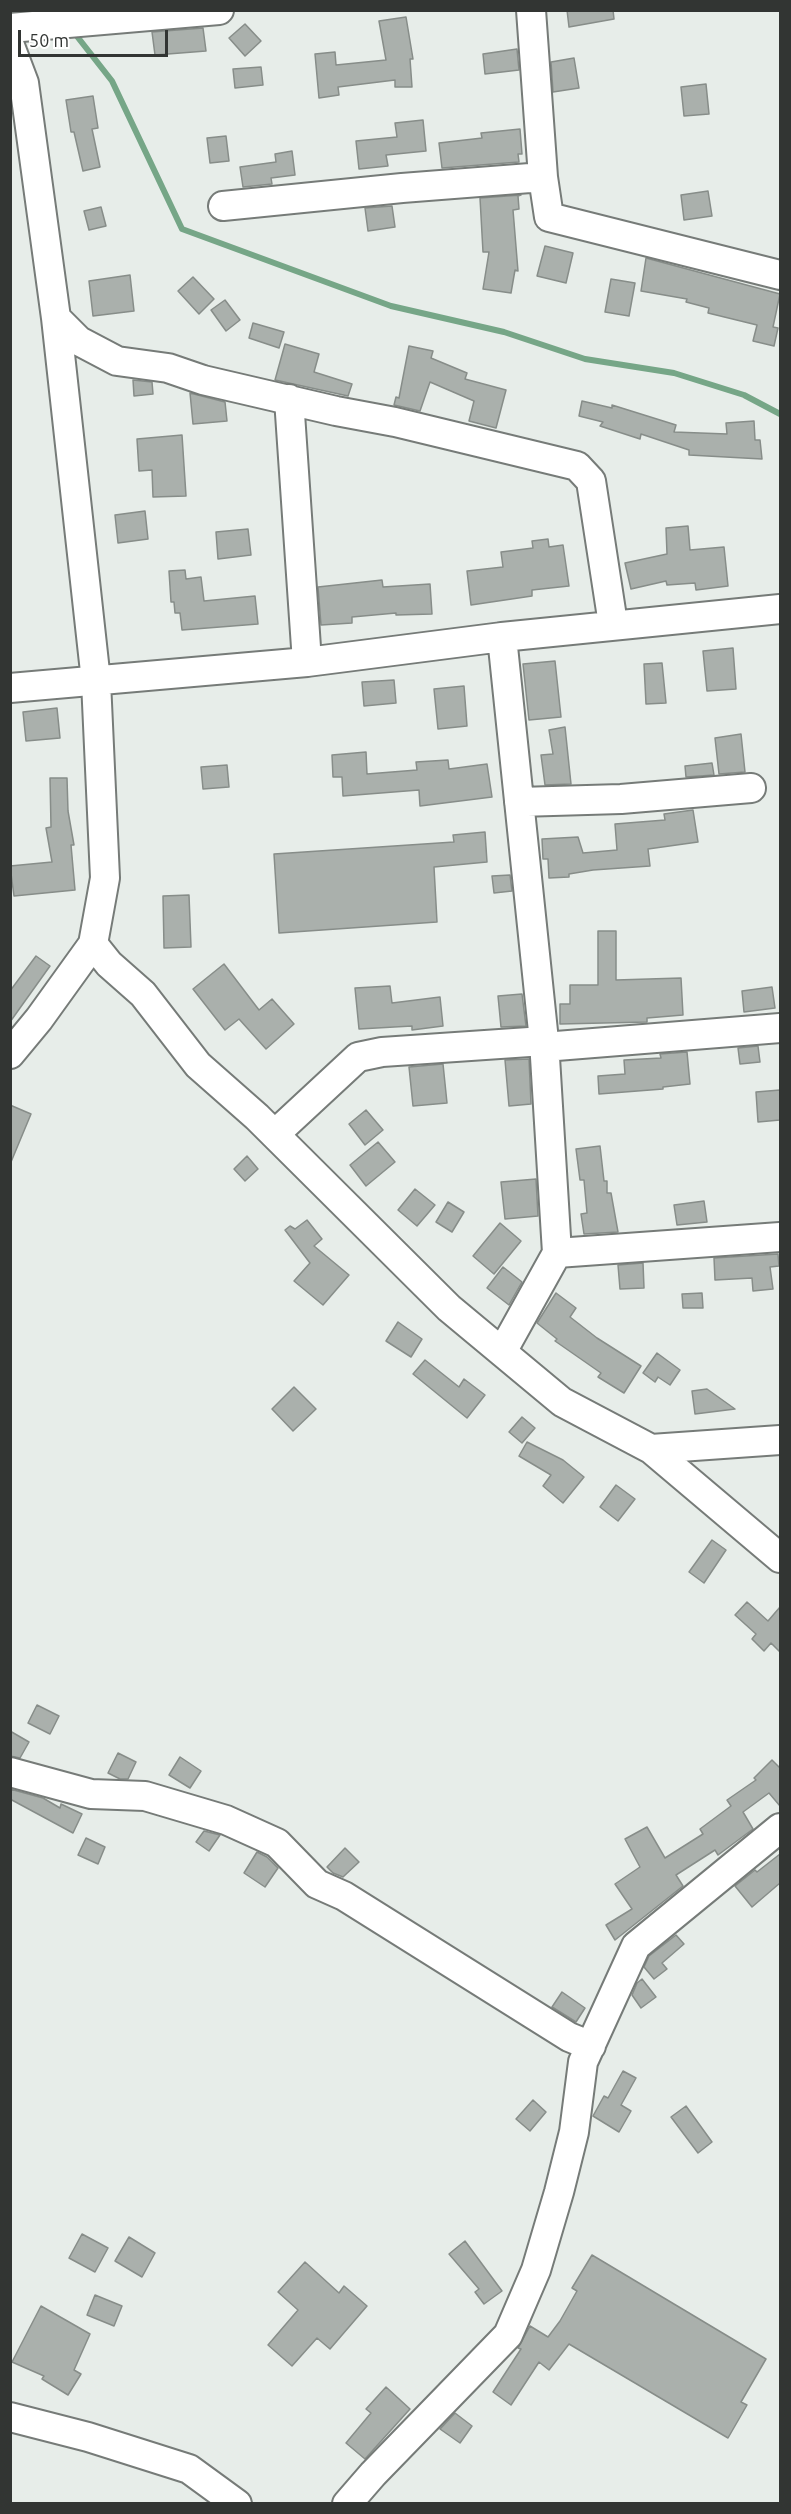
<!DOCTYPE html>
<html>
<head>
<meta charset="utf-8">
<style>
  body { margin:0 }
  #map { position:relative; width:791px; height:2514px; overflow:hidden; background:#e7ede9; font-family:Ubuntu,sans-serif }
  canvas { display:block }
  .frame { position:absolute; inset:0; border:12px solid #323533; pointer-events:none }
  .scale { position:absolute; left:18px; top:30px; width:150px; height:27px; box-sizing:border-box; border:3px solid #323533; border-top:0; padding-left:8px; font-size:18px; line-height:21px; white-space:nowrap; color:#323533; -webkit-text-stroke:4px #fff; paint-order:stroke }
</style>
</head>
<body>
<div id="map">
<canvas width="791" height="2514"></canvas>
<div class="frame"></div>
<div class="scale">50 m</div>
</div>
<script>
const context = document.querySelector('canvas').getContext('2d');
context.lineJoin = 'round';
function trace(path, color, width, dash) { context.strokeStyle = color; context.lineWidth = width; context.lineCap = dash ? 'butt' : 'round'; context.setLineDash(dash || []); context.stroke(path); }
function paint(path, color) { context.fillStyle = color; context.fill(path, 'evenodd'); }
trace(new Path2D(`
  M76,35l36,46 70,148 209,77 113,26 81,27 89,14 70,22 36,19`), '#76a687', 6);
const building = new Path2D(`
  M567,10h46l1,9 -45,8z
  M406,17l7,42h-3l2,28h-17v-7l-57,7 1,8 -20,3 -4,-44 20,-2 1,13 50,-5 -7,-39z
  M245,24l16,17 -16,15 -16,-18z
  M203,28l3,23 -51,4 -3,-23z
  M517,49l2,21 -34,4 -2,-20z
  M574,58l5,30 -26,4 -2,-30z
  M261,67l2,18 -28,3 -2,-19z
  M706,84l3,30 -25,2 -3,-29z
  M93,96l5,32 -6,1 8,38 -17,4 -9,-39h-3l-5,-32z
  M423,120l3,31 -40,4 2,11 -29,3 -3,-28 41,-4 -2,-14z
  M520,129l2,25h-4l1,8 -77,6 -3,-25 43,-5 -1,-5z
  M226,136l3,25 -19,2 -3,-25z
  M292,151l3,24 -24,3 1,6 -29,3 -3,-20 36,-5 -1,-8z
  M708,191l4,25 -28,4 -3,-25z
  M521,195l-3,1 1,13 -6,1 5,61 -3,-1 -4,23 -28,-4 6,-37h-6l-3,-54z
  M392,206l3,21 -27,4 -3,-23z
  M101,207l5,19 -17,4 -5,-19z
  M545,246l28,7 -7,30 -29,-7z
  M646,258l134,36 -7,33 5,1 -4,18 -21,-5 4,-16 -49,-12 1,-5 -23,-6 1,-3 -46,-8z
  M130,275l4,36 -41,5 -4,-35z
  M193,277l21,22 -15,15 -21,-23z
  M611,279l24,4 -6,33 -24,-4z
  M225,300l15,20 -14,11 -15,-21z
  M253,323l31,9 -5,16 -30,-10z
  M285,344l34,10 -5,18 38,12 -4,12 -73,-16z
  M409,346l24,5 -2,7 36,15 -2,6 41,11 -10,38 -27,-7 5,-20 -44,-19 -10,29 -26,-6 2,-8 3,1z
  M133,380l19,2 1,12 -19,2z
  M190,393l35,9 2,19 -34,3z
  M582,401l30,7v-3l64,20 -2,7 53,2 -1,-11 28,-2 1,19h5l2,19 -73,-4v-5l-48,-16 -1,5 -40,-13 3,-4 -24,-6z
  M182,435l4,61 -33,1 -1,-27 -13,1 -2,-32z
  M145,511l3,28 -30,4 -3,-28z
  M688,526l2,24 34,-3 4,39 -32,4 -1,-7 -28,2 -1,-4 -35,8 -6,-26 42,-9 -1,-26z
  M248,529l3,26 -33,4 -2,-27z
  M548,539l1,8 14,-2 6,41 -37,4v6l-61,9 -4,-34 36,-4 -2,-15 32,-4 -1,-7z
  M185,570l1,9 15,-2 3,24 51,-5 3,28 -76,6 -2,-17h-5l-1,-11h-3l-2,-31z
  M382,580l1,7 47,-3 2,30 -36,1v-2l-44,4v6l-31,2 -3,-38z
  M733,648l3,41 -29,2 -4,-40z
  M555,661l6,56 -32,3 -6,-56z
  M662,663l4,40 -20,1 -2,-40z
  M394,680l2,23 -32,3 -2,-24z
  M464,686l3,40 -29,3 -4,-40z
  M57,708l3,30 -34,3 -3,-29z
  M565,727l6,57 -26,1 -4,-30 12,-1 -4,-24z
  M741,734l4,38 -26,2 -4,-36z
  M366,752l1,22 50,-4 -1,-8 32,-2 1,9 38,-5 5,33 -72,9 -1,-16 -76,6 -1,-19h-9l-1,-22z
  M712,763l2,12 -28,2 -1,-11z
  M227,765l2,22 -26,2 -2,-22z
  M50,778h17l1,33 6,34h-3l4,45 -61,6 -4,-30 42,-4 -6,-34 5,-1z
  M693,810l5,32 -50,7 2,17 -57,4 -24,4v3l-20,1 -1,-19h-5l-1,-20 36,-2 5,16 34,-3 -2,-26 50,-4 -1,-6z
  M485,832l2,30 -53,5 3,55 -158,11 -5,-79 180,-12 -1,-7z
  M510,875l2,16 -18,2 -2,-17z
  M189,895l2,52 -27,1 -1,-52z
  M598,931h18v49l65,-2 2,37 -36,3v4l-87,2v-20h10v-19h28z
  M36,956l14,10 -40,56v-31z
  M224,964l35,46 13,-11 22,25 -28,25 -27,-30 -14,11 -32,-41z
  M390,986l2,17 48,-6 3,29 -31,4v-4l-53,3 -4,-41z
  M772,987l3,21 -31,4 -2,-21z
  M522,994l4,32 -25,1 -3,-31z
  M758,1046l2,16 -20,2 -2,-16z
  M687,1052l3,32 -27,3v2l-64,5 -1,-18 27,-2 -1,-14 37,-2 -1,-4z
  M529,1059l2,45 -22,2 -4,-46z
  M443,1064l4,39 -34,3 -4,-39z
  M780,1090v30l-22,2 -2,-30z
  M10,1105l21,9 -20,48h-1z
  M366,1110l17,20 -18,15 -16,-21z
  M378,1142l17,20 -29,24 -16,-21z
  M600,1146l4,35h3v12h4l7,39 -34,2 -3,-20 6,-1 -3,-33h-4l-4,-31z
  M247,1156l11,13 -13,12 -11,-12z
  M536,1179l2,37 -33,3 -4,-37z
  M415,1189l20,16 -18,21 -19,-16z
  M704,1201l3,21 -30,3 -3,-20z
  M448,1202l16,10 -12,20 -16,-10z
  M307,1220l15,19 -8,7 35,29 -26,30 -29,-24 16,-18 -25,-33 5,-4 5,3z
  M500,1223l21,18 -27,33 -21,-18z
  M778,1254l1,12 -9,1 3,22 -20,2 -1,-13 -37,2 -1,-22z
  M643,1263l1,25 -24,1 -2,-24z
  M503,1267l19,15 -13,23 -22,-17z
  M556,1293l20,15 -6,9 27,21 44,28 -17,27 -26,-16 3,-4 -46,-32 2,-2 -20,-16z
  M702,1293l1,15h-20l-1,-14z
  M398,1322l24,17 -11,18 -25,-16z
  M657,1353l23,17 -10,15 -12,-8 -3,5 -12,-9z
  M425,1360l34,27 5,-8 21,16 -18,23 -54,-44z
  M294,1387l22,22 -23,22 -21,-22z
  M707,1389l28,20 -40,5 -3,-23z
  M522,1417l13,11 -13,15 -13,-11z
  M527,1442l36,18 21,17 -21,26 -20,-17 8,-11 -32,-19z
  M616,1485l19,14 -17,22 -18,-14z
  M712,1540l14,10 -22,33 -15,-11z
  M747,1602l21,19 12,-14v45l-9,-9 -7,8 -12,-12 4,-5 -21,-19z
  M37,1705l22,11 -9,18 -22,-11z
  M10,1731l19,11 -9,16 -10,-2z
  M118,1753l18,9 -8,17h-8l-12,-6z
  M180,1757l21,14 -11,17 -21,-13z
  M772,1760l8,8v38l-11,-13 -26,19 10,17 -35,26 -3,-5 -39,25 7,11 -68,54 -9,-15 26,-16 -17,-25 25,-17 -15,-28 22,-12 18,31 38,-24 -3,-5 31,-23 -4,-6 29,-20 -2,-2z
  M10,1789l33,9 17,10 1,-4 21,10 -9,19 -63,-34z
  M204,1831l16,4 -11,16 -13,-9z
  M86,1838l19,9 -7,17 -20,-9z
  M345,1848l14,14 -16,15 -10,-4 -6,-6z
  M257,1852l10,5 11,11 -13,19 -21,-14z
  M780,1854v29l-28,24 -17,-21 20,-16 2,2z
  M676,1935l8,9 -22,19 5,6 -13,10 -10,-12 5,-11z
  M642,1979l14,18 -15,11 -9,-13 5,-12z
  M562,1992l23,16 -9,14 -24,-15z
  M623,2071l13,7 -15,27 10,6 -12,21 -26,-16 11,-20 4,2z
  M533,2100l13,12 -16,19 -14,-12z
  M686,2106l26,36 -14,11 -27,-36z
  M82,2234l26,14 -13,24 -26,-14z
  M129,2237l26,16 -13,24 -27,-16z
  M465,2241l37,50 -18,13 -9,-12 4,-3 -30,-35z
  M592,2255l174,104 -25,43 6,3 -19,33 -159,-94 -20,26 -10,-8 -28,43 -18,-13 28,-43 -3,-1 12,-22 18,11 12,-16 17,-30 -5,-3z
  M305,2262l34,31 5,-7 23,20 -37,43 -13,-11 -25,28 -24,-21 30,-35 -20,-18z
  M95,2295l27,11 -8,20 -27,-11z
  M41,2306l49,28 -16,36 7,4 -13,21 -26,-16 2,-3 -32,-14z
  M386,2387l24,22 -45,50 -19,-16 25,-30 -5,-4z
  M455,2413l17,13 -12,17 -20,-14z`);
paint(building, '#aab0ac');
trace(building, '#878d89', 1.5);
const minor = new Path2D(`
  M531,10l12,167 6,40 231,58
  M10,28l209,-18
  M10,46l14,37 32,235 40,363 9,197 -12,66 16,20 34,30 55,71 59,52 192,191 113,94 89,47 129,109
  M223,206l179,-18 141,-11
  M56,318l23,23 38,20 51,7 35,12 133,31 59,11 182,44 14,15 22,143
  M289,399l18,263
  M502,637l42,404 13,212 -55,99
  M10,688l297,-26 195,-25 278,-28
  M519,802l102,-3 130,-11
  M544,1047l236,-19
  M10,1054l29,-35 54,-75
  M275,1134l83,-77 24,-5 162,-11
  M557,1253l223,-16
  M651,1449l129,-9
  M10,1772l81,22 54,2 81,24 51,23 40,41 27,12 225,141 22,9
  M10,2417l78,20 101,32 48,35
  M347,2504l26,-30 135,-139 28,-65 23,-78 15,-60 9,-70 53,-116 144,-118`);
trace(minor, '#767b78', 32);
trace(minor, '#fff', 28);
</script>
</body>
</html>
